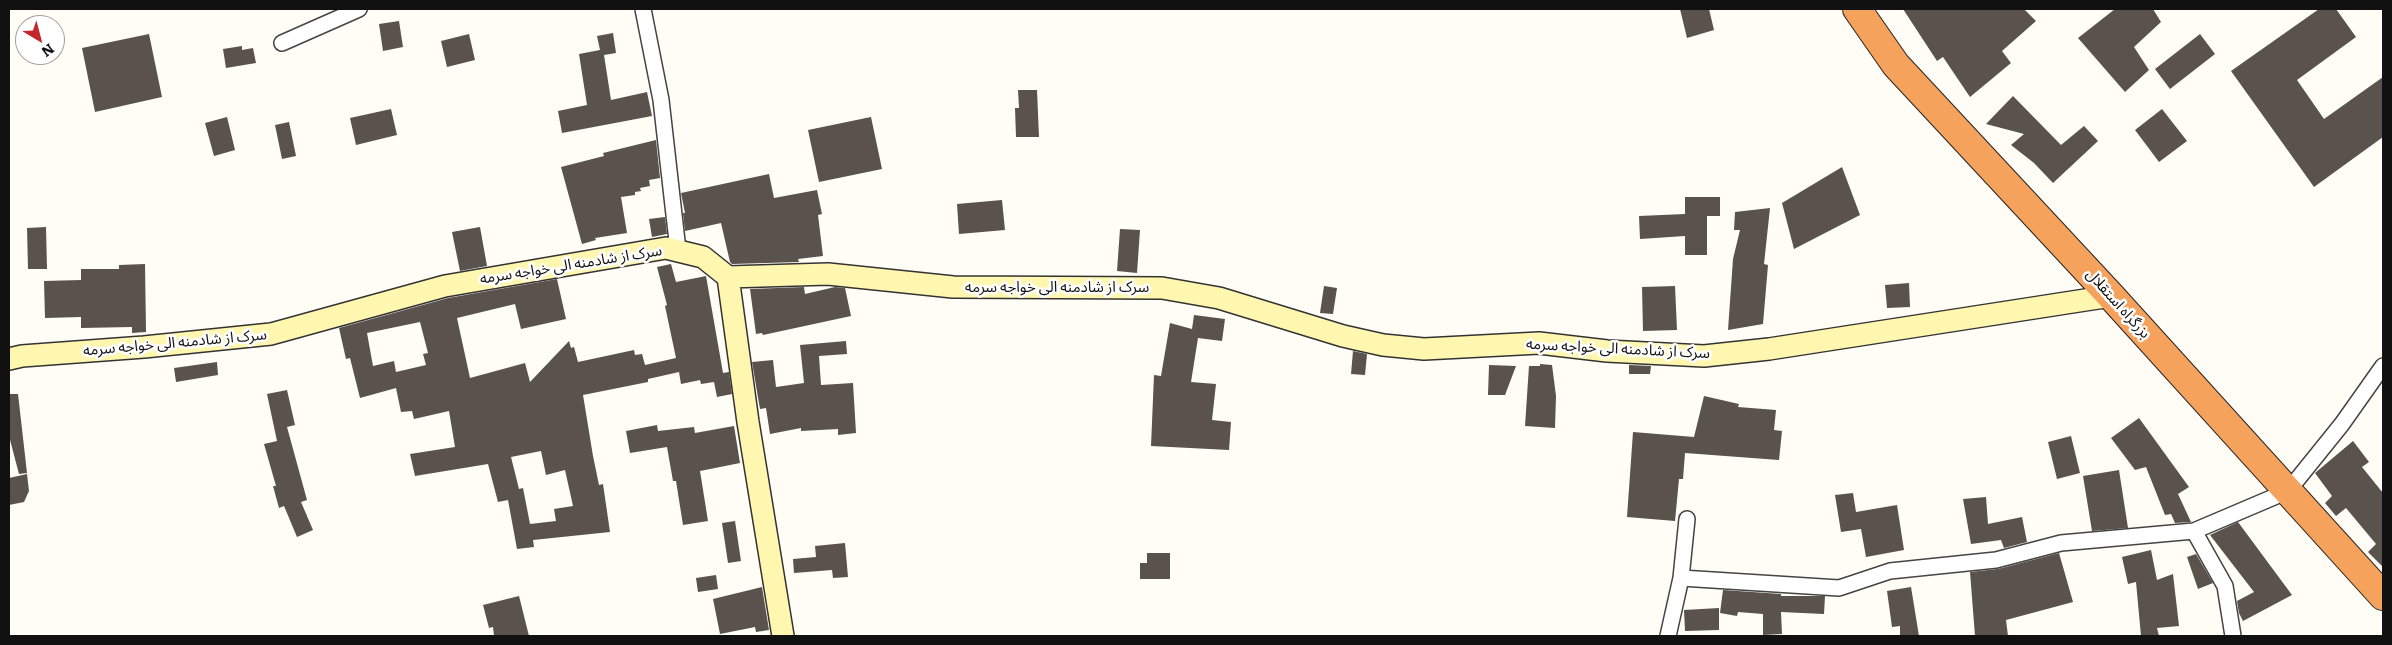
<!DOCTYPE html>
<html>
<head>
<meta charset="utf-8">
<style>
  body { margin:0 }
  #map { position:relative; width:2392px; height:645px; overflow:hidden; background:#fffdf5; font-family:Literata,serif }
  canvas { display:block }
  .frame { position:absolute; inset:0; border:10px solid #111; pointer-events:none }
  .north { position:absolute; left:15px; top:15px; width:50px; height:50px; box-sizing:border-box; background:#fff; border:1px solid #a0a0a0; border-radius:50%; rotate:143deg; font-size:14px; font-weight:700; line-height:20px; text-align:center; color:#111 }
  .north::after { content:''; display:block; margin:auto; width:18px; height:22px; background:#c4262e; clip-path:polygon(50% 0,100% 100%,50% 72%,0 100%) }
</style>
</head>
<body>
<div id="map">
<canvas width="2392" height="645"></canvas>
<div class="frame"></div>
<div class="north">N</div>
</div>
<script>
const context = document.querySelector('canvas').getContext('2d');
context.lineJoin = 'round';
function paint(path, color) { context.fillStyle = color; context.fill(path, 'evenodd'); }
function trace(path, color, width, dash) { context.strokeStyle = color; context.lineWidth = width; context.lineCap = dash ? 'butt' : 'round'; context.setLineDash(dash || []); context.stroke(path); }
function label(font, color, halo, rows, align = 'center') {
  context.font = font + ' Literata,"Noto Sans Arabic",serif'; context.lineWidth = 5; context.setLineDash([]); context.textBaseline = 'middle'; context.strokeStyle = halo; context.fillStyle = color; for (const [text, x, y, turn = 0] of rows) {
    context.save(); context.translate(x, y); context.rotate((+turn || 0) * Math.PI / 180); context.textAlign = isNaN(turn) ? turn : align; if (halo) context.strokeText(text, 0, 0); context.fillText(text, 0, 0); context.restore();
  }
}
paint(new Path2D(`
  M1680,9h29l5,21 -27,8z
  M1903,9h121l12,12 -34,30 9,12 -41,34 -27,-40 -6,4z
  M2115,9h38l8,13 -27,25 15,23 -24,22 -47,-54z
  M2319,9h17l20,28 -59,43 27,39 59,-42v60l-69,50 -83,-116z
  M399,21l4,26 -20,4 -4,-27z
  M613,33l3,20 -12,2 7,45 36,-8 5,24 -90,17 -4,-22 29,-6 -8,-51 21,-4 -3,-14z
  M149,34l13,63 -67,15 -13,-64z
  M469,34l6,26 -28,7 -6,-26z
  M2200,34l15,20 -45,35 -15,-20z
  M242,46v4l11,-2 3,15 -30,5 -3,-19z
  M1018,90h19l2,47h-23l-1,-29h4z
  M2013,96l48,49 23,-19 14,15 -45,42 -19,-20 -23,-18 13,-11 -38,-10z
  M391,109l6,26 -41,10 -6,-27z
  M2162,109l25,32 -28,21 -24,-32z
  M227,117l8,33 -21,6 -9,-33z
  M871,117l11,52 -63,13 -11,-52z
  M289,122l7,34 -14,3 -7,-34z
  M656,140l4,38 -11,2 1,6 -10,2 1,3 -6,1v3l-14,2 6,36 -32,5 1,2 -14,4 -21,-77 43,-11 -1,-3z
  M1842,167l18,48 -66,34 -12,-46z
  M769,174l5,24 43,-8 5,24 -4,1 5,41 -25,3 1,3 -67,2 -2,-2 -9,-39 -36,8 -2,-18h2l-4,-20z
  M1685,197h35v19h-13v39h-22v-19l-45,3 -1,-23 46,-2z
  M1002,200l3,30 -46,4 -2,-30z
  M1770,208l-6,56 4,1 -5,59 -35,6 5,-71 7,-29h-6l1,-18z
  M665,217l2,17 -15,3 -3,-18z
  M46,227l1,42h-19l-1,-41z
  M480,227l7,39 -27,5 -8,-39z
  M1120,229l20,1 -3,43 -20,-2z
  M145,264l1,68 -14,1v-6l-51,1v-11l-36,1 -1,-37 37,-1v-11h38v-4z
  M671,264l5,18 30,-6 17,97 6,-1 3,22 -15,3 -3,-15 -13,2 -1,-4 -19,4 -2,-12 -31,7v3l-65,13 10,61 6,29 4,-1 7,48 -77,8 1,7 -17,2 -9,-49 -10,2 -10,-38 -73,12 -5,-22 45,-7 -6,-36 -35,8 -2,-8 -11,1 -5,-24 -36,10 -10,-40 -4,1 -7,-31 109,-30 109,-19 9,40 -45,10 -6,-25 -58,14 13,60 55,-15 5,19 39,-41 2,7 3,-1 4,15 56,-12 1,5 7,-1 3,11 31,-7 -11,-52 2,-1 -10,-38zM420,322l8,31 -5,1 3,11 -30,7 -2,-11 -21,5 -6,-33zM541,451l5,24 19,-5 8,36 -19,3 2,12 -26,3 -7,-36 -4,1 -8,-32z
  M1909,283l1,24 -23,1 -2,-23z
  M1324,286l13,2 -4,26 -13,-1z
  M1675,286l2,44 -34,1 -1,-44z
  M804,287l1,7 30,-7 10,1 6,28 -88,19 -1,-2 -6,1 -6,-45z
  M1194,315l31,4 -3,22 -24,-3 -7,44 25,2 -4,36 19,2 -2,28 -78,-4 3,-71 7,1 9,-53 22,6z
  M846,341l1,13 -28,2 2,29 32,-2 3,50 -18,2v-6l-37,2v-3l-31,6 -4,-26 -6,1 -8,-47 21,-2 3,27 28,-4 -4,-38z
  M1353,351l14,3 -2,21 -14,-1z
  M217,362l1,13 -42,7 -2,-14z
  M1540,364l12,1 4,31 -1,32 -30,-2 4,-60h11z
  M1489,365l27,1 -11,29h-17z
  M1629,365l22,1 -1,8h-21z
  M287,390l8,35 -8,2 20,73 -6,2 12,28 -16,7 -13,-31 -5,2 -6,-22h3l-12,-42 13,-3 -10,-47z
  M9,394h9l9,79 -8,1 -10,-38z
  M1704,396l35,8 -1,3 38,3 -2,20 8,1 -3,29 -94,-7 -2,26h-4l-4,42 -48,-4 6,-85 61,5z
  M2139,418l50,69 -11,7 13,28 -16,1 -4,-9 -6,1 -19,-48 -11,3 -24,-32z
  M657,425l1,6 36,-4 1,6 39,-7 6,37 -40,8 8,50 -25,4 -7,-44h-3l-6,-34 -37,6 -4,-22z
  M2071,436l9,37 -23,6 -9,-37z
  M2353,441l16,21 -7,5 21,26v74l-15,-15 8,-8 -30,-36 -10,8 -11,-13 7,-7 -17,-23z
  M2119,470l9,58 -36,3 -9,-55z
  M27,474l2,17 -5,11 -15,3v-27z
  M1853,493l3,19 41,-7 7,45 -38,7 -5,-28 -20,3 -6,-37z
  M1986,497l2,27 34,-7 5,25 -23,6 -3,-8 -30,4 -8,-45z
  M735,521l6,40 -13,2 -6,-40z
  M2238,522l54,73 -49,26 -4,-8 -2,-12 17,-9 -44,-57z
  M845,543l3,34 -15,1 -1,-8 -38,3 -1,-14 23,-2 -1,-11z
  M2151,550l6,30 16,-6 6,52 -22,2 2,8h-18l-5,-54 -8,2 -6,-27z
  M1147,553h23v26h-30v-16h7z
  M2059,553l14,49 -67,18 2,16h-33l-5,-64 28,-3z
  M2196,554l17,29 -15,6 -11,-32z
  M716,575l2,14 -20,3 -2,-14z
  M762,587l7,43 -13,2 -1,-5 -35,7 -7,-35z
  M1911,587l8,49h-19v-10l-8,1 -5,-36z
  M1723,590l58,4v2h44l-1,18 -43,-2 1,22 -19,1v-21l-25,-2 -1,4 -17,-3z
  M519,596l10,40h-35l-1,-9 -4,1 -6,-23z
  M1719,608v22l-34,1 -1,-21z`), '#5a524d');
const street = new Path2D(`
  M643,9l18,91 17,150
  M282,43l77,-34
  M2194,531l31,55 8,50
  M1681,578l158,10 51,-17 106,-11 65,-17 133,-12 94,-40 54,-67 41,-58
  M1668,636l13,-58 6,-59`);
const secondary = new Path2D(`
  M728,277l20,145 35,214
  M9,359l13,-3 122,-9 127,-13 174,-48 221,-38 37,9 25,20 100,-3 125,13 209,1 57,10 124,38 40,9 41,4 115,-6 68,8 97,5 65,-7 342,-53`);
const highway = new Path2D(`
  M1857,9l39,56 215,231 272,300`);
trace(street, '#444', 18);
trace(secondary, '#333', 24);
trace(highway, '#222', 30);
trace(street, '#fff', 15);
trace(secondary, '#fff6b0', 21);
trace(highway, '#f5a25d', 28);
label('15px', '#111', '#fff', [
  ["سرک از شادمنه الی خواجه سرمه",571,265,-9],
  ["سرک از شادمنه الی خواجه سرمه",1057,288],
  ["بزرگراه استقلال",2118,304,48],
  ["سرک از شادمنه الی خواجه سرمه",175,343,-5],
  ["سرک از شادمنه الی خواجه سرمه",1618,349,3]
]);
</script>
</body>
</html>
